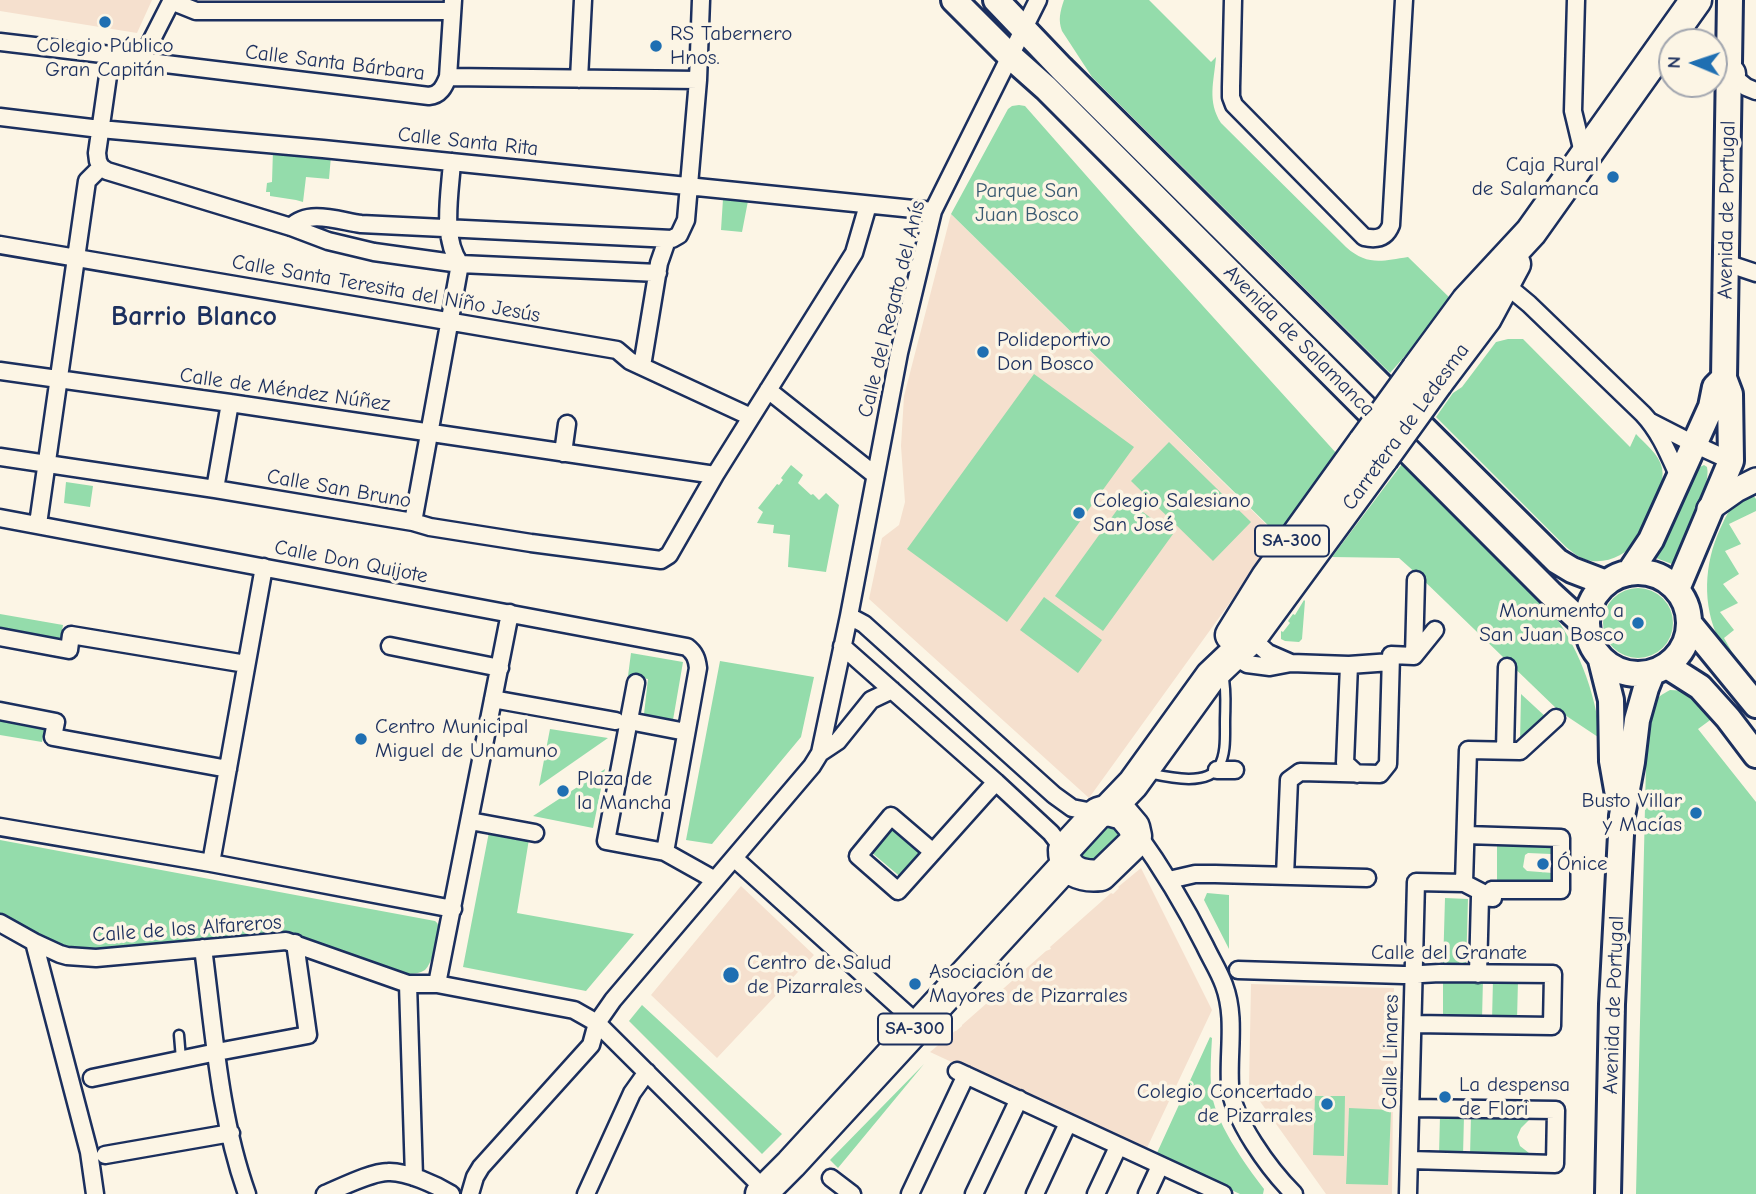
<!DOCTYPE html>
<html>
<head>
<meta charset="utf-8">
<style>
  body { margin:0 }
  #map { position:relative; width:1756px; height:1194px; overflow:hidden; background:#fcf5e5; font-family:"Comic Neue",sans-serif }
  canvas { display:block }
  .north { position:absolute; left:1658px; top:28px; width:70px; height:70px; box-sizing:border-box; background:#fcf5e5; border:2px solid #a2a6af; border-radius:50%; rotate:272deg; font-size:19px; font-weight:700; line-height:28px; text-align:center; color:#1b2f5e }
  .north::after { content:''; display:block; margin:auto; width:24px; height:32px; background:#1f6fb2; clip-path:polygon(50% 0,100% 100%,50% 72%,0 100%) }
</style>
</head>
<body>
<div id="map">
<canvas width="1756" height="1194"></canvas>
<div class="north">N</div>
</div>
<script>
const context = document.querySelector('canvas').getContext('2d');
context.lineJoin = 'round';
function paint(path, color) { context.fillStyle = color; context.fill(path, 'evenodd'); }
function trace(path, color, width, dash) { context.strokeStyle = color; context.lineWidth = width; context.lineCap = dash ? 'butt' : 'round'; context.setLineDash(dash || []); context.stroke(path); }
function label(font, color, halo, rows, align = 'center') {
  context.font = font + ' "Comic Neue",sans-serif'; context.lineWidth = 7; context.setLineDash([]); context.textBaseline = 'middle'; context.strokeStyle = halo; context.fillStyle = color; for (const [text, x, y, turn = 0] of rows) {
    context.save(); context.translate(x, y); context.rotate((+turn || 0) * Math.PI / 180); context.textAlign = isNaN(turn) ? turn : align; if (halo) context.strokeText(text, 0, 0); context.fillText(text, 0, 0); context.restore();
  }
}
paint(new Path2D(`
  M0,0h152l-15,33 -137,-22z
  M951,214l327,322 -189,262 -220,-199 13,-61 17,-13 6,-23 -4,-56 3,-50z
  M1141,868l71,142 -67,142 -215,-100 25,-21h1l6,-5v-1l84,-74 5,-2 -1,-2 61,-54 2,1 6,-6 -1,-1z
  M741,886l73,69 -97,103 -66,-63z
  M1251,984l143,4 -2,206h-66l-77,-108z`), '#f5e0ce');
paint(new Path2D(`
  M1064,0h85l62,62 5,-5c-2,25 -9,44 5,66l125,124c21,19 36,14 62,10l45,44 -63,72 -298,-296 -30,-46c-4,-11 -2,-19 2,-31z
  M1019,105l6,1 111,126 201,222 -59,81 -327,-321 57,-105 4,-3z
  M1109,137l13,3 434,434 -4,3z
  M273,150l58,6 -2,23 -23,-2 -3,25 -7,-2 -26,-4v-4h-4l1,-9 5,-1z
  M723,199l25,2 -6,31 -21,-2z
  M1508,339h15l107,108 6,-13c9,10 23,20 26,34 3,15 -6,29 -11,42 -4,10 -8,21 -14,30 -11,16 -34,26 -53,19 -6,-2 -13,-8 -18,-12l-130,-130 17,-24 9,-6 34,-45z
  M1034,374l100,73 -127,175 -100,-73z
  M1169,442l82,80 -38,39 -82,-80z
  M1402,464l146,142c31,42 46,82 53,133l-42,-28 -141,-136 -19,-17 -67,-1z
  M791,465l12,10 -5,8 13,12 2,-1 6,6 7,-7 13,12 -13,67 -38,-5 2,-32 -17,-2 1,-8 -17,-2 6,-11 -5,-4 19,-24 2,1 4,-5 -2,-2z
  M1704,465l3,2c5,20 -25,76 -35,97l-16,-6 35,-79 7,-11z
  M66,482l27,4 -3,21 -26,-4z
  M1752,494l4,5v12l-27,13 12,20 -16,7 14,23 -16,10 15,19 -18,9 14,18 -10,8 8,14 23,29 -3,3c-11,-14 -24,-27 -33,-44 -17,-35 -15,-76 1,-111 4,-8 7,-17 14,-23 5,-6 12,-9 18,-12z
  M1125,499l48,35 -70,97 -48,-35z
  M1603 623a35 35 0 1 1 70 0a35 35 0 1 1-70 0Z
  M1044,597l58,43 -24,33 -58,-43z
  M1304,600l1,1 -3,38 -3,3 -14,-1 -4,-2v-8l2,1 7,-9 -2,-2 5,-7 2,1z
  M0,614l63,11 -3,18 -60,-11z
  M631,653l52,9 -10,58 -29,-6 4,-35 -20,-3z
  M720,661l94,16 -13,60 -89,107 -26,-4z
  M1670,690c24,0 30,11 43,28l-15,11 58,73v392h-120l11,-473c3,-17 8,-23 23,-31z
  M1521,694l26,24 -27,26z
  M0,719l45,7 -3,16 -42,-7z
  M550,729l58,9 -69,48z
  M605,769l-12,59 -60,-12z
  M1109,821l14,14 -26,28 -8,1 -8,-7 -1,-4z
  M893,826l31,28 -21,25 -32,-27z
  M489,832l40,7 -12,74 117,21 -48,57 -123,-24z
  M0,840l435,81c1,1 3,2 3,4 3,8 -6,39 -13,45 -5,3 -11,4 -17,4l-119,-40 -187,15c-44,1 -66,-14 -102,-34z
  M1497,842l56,2 2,5 -4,5 -23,-1 -3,2 -2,12 4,4 26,2 1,5 -4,4 -53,-1z
  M1207,893l22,2v54l-25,-49z
  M1445,898l23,1 -2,70 -23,-1z
  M1443,979h40l-1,40h-39z
  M1493,980h25l-1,40h-25z
  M642,1005l140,129 -20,20 -133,-133z
  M1210,1037l2,1c-1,16 -2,34 -1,50 2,32 34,76 53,101l-1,5h-23l-84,-39z
  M924,1064l-86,104 -8,-8z
  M1315,1096h30l-1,60 -31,-1z
  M1349,1108l42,2 -3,75 -42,-1z
  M1471,1115l59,1 -1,4 -8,8 -4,9 3,9 9,7v4l-59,-1z
  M1440,1116h24l-1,40 -24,-1z`), '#94dcab');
const lane = new Path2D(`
  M1148,773c19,4 60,14 71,-7 7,-12 6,-29 6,-43 0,-16 2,-33 -2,-48
  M179,1035l2,24`);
const street = new Path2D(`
  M1233,0l-2,87v10l3,8 130,132c13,3 22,1 27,-12l13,-225
  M1576,0l-3,111 11,46
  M171,1l25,10h256
  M0,42l111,13 30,6 288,35c11,-1 15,-9 19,-19l250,3
  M141,61l31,-61
  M1730,74l16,13 10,4
  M448,77l5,-77
  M579,79l4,-79
  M0,117l100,12 223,20 610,62
  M101,167l6,4 184,56 37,14 46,11 86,12 198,9
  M101,167l-3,-6 -1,-8 14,-98
  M291,227c17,-18 48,-6 70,-3l311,15 7,-4 7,-15 12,-140 3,-80
  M0,245l617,105 13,11 121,56
  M1726,263l30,10
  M1498,283l7,1 24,20 114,110c17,18 26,41 36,63
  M642,366l17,-103 8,-23
  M0,371l230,32 485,72
  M768,390l107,85
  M1651,422l43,22 37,17
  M563,453l4,-29
  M0,457l215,32 198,33 17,5 101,16 130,17 8,-5 46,-80 139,-222 14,-48
  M215,489l15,-86
  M0,518l687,129c8,6 10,12 11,21l-33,184
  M413,522l47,-258c-19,-27 -10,-70 -8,-102
  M38,524l49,-343 14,-14
  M849,616l15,8 190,171 18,13 26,5
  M0,637l69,13 2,-15 175,29
  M1245,640l6,-2 17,15 23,10
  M390,646l110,22
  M842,646l154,136 55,51 13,17
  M1230,652l2,3 15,9 23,3 21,-4 58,2 42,-3
  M1414,656l2,-76
  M1349,665l-4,98 12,11
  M636,683l-30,158 59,11 50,28
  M493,699l123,22
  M0,711l56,11 -3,15 175,32
  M629,721l57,11
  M1505,750l2,-83
  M820,753l18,-12 33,-41 21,-10
  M1217,770h18
  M470,821l65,12
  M0,827l211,36 242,46
  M1136,832c26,36 49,74 69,114 6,13 14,25 19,39 12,32 4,66 6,100 2,34 40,85 64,109
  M933,852l-42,-36 -33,40 40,35 86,-96 12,-13
  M734,858l185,167
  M211,863l53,-296
  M1285,876l4,-96 11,-8 80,2 8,-10 3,-109 23,1 21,-26
  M1169,880l26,-6h20l152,4
  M1464,883l4,-133 52,1 36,-33
  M0,923l34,19 26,12 7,2 29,2 190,-17 122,43h29l137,26 23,13 168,167
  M34,942l55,210 6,42
  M203,948c11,82 16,168 44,246
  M1238,970l165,5 37,-2 113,1 -1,52 -139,-2
  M1478,974l2,-77 13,1
  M408,984l6,193
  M437,984l73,-371
  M957,1071l266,123
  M92,1078l125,-26 91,-17 -13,-92
  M105,1155l126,-22
  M1410,1160l145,4 1,-54 -145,-2
  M831,1178l21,16
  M325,1194c17,-7 46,-22 63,-22 18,-1 48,13 63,22
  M470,1194l5,-17 6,-10 110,-122 6,-22 16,-23 199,-234 8,-13 29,-137 50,-263 34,-142 105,-211
  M586,1194l46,-101 15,-21
  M910,1194l56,-119
  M974,1194l45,-95
  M1035,1194l33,-71
  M1096,1194l22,-47
  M1147,1194l13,-28
  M1408,1194l8,-312 48,1 29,15 -1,-8h69v-52l-95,-3`);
const secondary = new Path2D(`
  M1709,509l27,-19 20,-10`);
const primary = new Path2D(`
  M954,0l56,56 36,32 504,505 37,34
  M996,0l65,68 496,493 15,9 34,13
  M1587 623a51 51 0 1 1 102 0a51 51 0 1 1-102 0Z
  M1629,573l22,-33 60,-133 4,-20 9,-9
  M1677,589l54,-128 -1,-67 -6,-16 6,-378
  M1689,623l67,82
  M1601,660l10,40 1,61 7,40
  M1667,666l33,21 28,31 28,37
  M1608,1194l4,-190 10,-188 10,-54 5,-42 9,-32 6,-15`);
const highway = new Path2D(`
  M1714,59l16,15
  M1417,369l50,-68 64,-69 165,-232
  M1437,383l49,-65 29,-54
  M1231,635l36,-58 97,-135
  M1108,810l25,-26 78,-108 40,-38 132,-180
  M1108,810l15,4 11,13 2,9 -2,7 -33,32c-19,2 -37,-3 -37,-25l34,-37z
  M761,1194l30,-30 276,-300`);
trace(lane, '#1b2f5e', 13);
trace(street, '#1b2f5e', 21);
trace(secondary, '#1b2f5e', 28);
trace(primary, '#1b2f5e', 30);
trace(highway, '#1b2f5e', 35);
trace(lane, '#fcf5e5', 8);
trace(street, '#fcf5e5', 16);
trace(secondary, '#fcf5e5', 23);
trace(primary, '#fcf5e5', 24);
trace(highway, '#fcf5e5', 30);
const highwayBridge = new Path2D(`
  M1364,442l53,-73
  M1383,458l54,-75`);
trace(highwayBridge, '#1b2f5e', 35, []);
trace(highwayBridge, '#fcf5e5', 30);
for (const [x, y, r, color] of [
  [105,22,7,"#1f6fb2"],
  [656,46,7,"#1f6fb2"],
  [1613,177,7,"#1f6fb2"],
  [983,352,7,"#1f6fb2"],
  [1079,513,7,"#1f6fb2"],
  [1638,623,7,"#1f6fb2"],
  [361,739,7,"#1f6fb2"],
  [563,791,7,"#1f6fb2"],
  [1696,813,7,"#1f6fb2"],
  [1543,864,7,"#1f6fb2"],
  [731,975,9,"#1f6fb2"],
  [915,984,7,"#1f6fb2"],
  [1445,1097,7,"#1f6fb2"],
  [1327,1104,7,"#1f6fb2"]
]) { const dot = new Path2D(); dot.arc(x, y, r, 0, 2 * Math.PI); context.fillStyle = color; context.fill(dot); trace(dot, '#fcf5e5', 2.5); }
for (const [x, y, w] of [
  [1292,541,74],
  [915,1029,74]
]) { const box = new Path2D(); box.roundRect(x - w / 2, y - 15.5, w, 31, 5); context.fillStyle = '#fcf5e5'; context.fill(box); trace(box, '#1b2f5e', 2); }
label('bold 19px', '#1b2f5e', null, [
  ["SA-300",1292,541],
  ["SA-300",915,1029]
]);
label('21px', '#1b2f5e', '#fcf5e5', [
  ["RS Tabernero",670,34],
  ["Hnos.",670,58],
  ["Colegio Público",105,46,"center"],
  ["Gran Capitán",105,70,"center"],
  ["Caja Rural",1599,165,"right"],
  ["de Salamanca",1599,189,"right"],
  ["Polideportivo",997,340],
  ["Don Bosco",997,364],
  ["Colegio Salesiano",1093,501],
  ["San José",1093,525],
  ["Monumento a",1624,611,"right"],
  ["San Juan Bosco",1624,635,"right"],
  ["Centro Municipal",375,727],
  ["Miguel de Unamuno",375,751],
  ["Plaza de",577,779],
  ["la Mancha",577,803],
  ["Busto Villar",1682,801,"right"],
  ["y Macías",1682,825,"right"],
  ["Ónice",1557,864],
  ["Centro de Salud",747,963],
  ["de Pizarrales",747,987],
  ["Asociación de",929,972],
  ["Mayores de Pizarrales",929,996],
  ["La despensa",1459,1085],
  ["de Flori",1459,1109],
  ["Colegio Concertado",1313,1092,"right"],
  ["de Pizarrales",1313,1116,"right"]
], 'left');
label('21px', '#1b2f5e', '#fcf5e5', [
  ["Calle Santa Bárbara",335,63,7],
  ["Calle Santa Rita",468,142,6],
  ["Avenida de Portugal",1727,210,-89],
  ["Calle Santa Teresita del Niño Jesús",386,289,10],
  ["Calle del Regato del Anís",892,309,-76],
  ["Avenida de Salamanca",1299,341,45],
  ["Calle de Méndez Núñez",285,390,8],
  ["Carretera de Ledesma",1406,427,-54],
  ["Calle San Bruno",339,489,10],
  ["Calle Don Quijote",351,562,11],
  ["Calle de los Alfareros",187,929,-4],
  ["Calle del Granate",1449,953],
  ["Avenida de Portugal",1614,1005,-88],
  ["Calle Linares",1391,1052,-89]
]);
label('21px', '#395a71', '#fcf5e5', [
  ["Parque San",1027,191],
  ["Juan Bosco",1027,215]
]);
label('bold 28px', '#1b2f5e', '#fcf5e5', [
  ["Barrio Blanco",194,317]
]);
</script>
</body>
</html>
